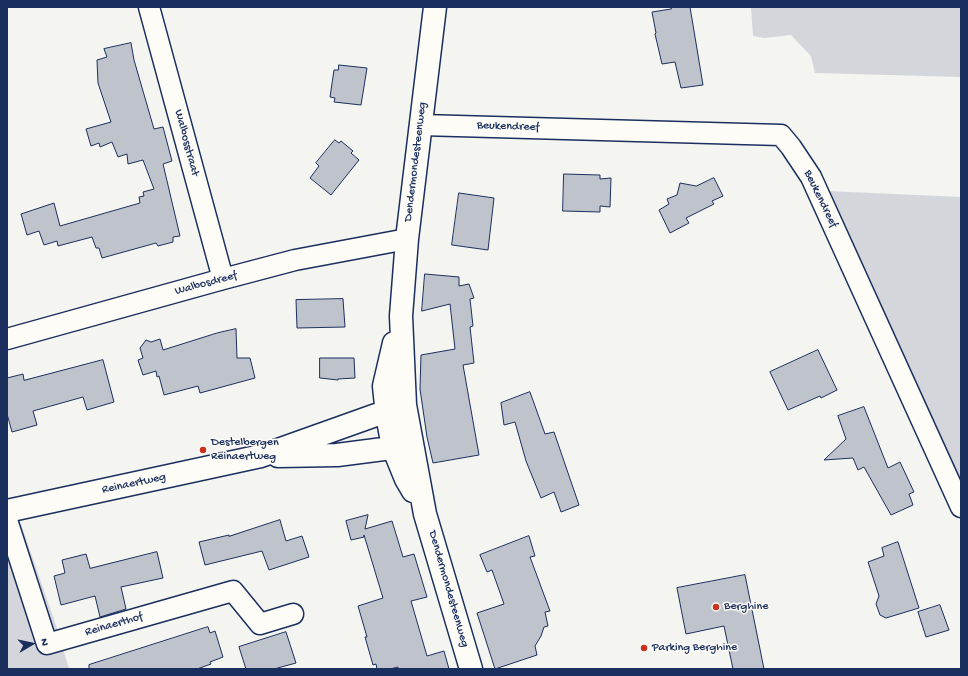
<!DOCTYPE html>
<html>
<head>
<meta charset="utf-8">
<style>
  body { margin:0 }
  #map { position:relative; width:968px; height:676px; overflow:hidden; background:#f4f4f1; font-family:"Gochi Hand",sans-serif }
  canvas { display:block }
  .frame { position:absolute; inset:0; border:8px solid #1b2f5e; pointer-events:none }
  .north { position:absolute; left:12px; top:624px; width:40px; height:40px; -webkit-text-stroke:3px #fdfcf7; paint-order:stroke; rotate:81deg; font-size:11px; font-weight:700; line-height:16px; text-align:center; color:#1b2f5e }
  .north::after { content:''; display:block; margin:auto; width:14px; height:18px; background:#1b2f5e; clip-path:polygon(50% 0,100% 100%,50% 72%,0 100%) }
</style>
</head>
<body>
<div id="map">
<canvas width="968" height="676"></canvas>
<div class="frame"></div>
<div class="north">N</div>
</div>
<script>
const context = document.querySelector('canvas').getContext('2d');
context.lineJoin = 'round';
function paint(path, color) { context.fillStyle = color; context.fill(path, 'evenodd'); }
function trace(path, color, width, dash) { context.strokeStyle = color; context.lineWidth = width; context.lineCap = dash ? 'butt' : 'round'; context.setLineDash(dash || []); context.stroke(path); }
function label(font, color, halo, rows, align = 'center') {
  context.font = font + ' "Gochi Hand",sans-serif'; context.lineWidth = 3; context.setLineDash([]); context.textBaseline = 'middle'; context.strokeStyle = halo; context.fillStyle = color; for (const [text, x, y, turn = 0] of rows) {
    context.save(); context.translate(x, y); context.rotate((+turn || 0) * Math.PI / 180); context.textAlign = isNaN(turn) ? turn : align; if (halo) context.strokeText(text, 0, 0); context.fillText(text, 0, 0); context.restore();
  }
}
paint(new Path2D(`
  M749,7h212v70l-146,-4 -4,-17 -20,-21 -27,3 -11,-2 -2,-28z
  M827,191l134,6v290z
  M21,524l37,107 11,38h-62v-142z`), '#d4d6db');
const building = new Path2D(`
  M671,7h19l13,78 -22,3 -6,-26 -13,2 -7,-30 1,-1 -4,-21 19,-3z
  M131,43l3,17 20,69 9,-2 9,34 -9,3 17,72 -7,1v5l-15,4 -2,-3 -54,15 -3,-10h-3l-4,-11 -34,9 -1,-5 -13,4 -5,-14 -12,4 -6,-21 33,-11 6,23 80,-23 -1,-6 5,-1 -1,-4 11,-3 -11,-29 -15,4 -1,-10 -9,3 -6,-15 -12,5 -1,-4 -8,3 -5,-17 25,-7 -13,-39 -1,-23 10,-3 -3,-8z
  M339,65l28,3 -6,37 -27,-3 1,-4 -5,-1 4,-27h4z
  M335,140l4,3 2,-2 12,10 -2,2 8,7 -28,35 -21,-17 9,-12 -3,-3z
  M564,174l36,1v4l11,-1 -1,29 -10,-1v6l-37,-1z
  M714,178l9,18 -11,5 2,3 -28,14 3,5 -19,10 -11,-23 10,-6 -2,-5 10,-4 3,-12 16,3z
  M459,193l35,5 -6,52 -36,-5z
  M425,274l34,3v9l10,-2 5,14 -4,1 3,27 -3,1 4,36 -11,2 16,90 -46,8 -6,-26 -7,-48 1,-34 34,-6 -5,-45 -28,7z
  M343,299l2,28 -48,1 -1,-28z
  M236,329l1,29h13l5,20 -55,15 -2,-7 -34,9 -5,-19 -2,1 -1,-6 -13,4 -5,-15 5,-2 -3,-10 6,-8 5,2 9,-3 3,11 54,-17z
  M818,350l19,40 -16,8 -1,-2 -32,14 -18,-38z
  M320,358h34l1,20 -17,1v1l-18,-2z
  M103,360l11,42 -27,8 -4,-13 -50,14 4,14 -25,7 -5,-18v-36l16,-4 1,6z
  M530,392l15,42 9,-2 25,73 -18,7 -7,-20 -13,6 -15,-37 -11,-39 -11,3 -3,-22z
  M864,407l24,61 12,-6 14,30 -5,2 4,11 -22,10 -27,-48 -6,3 -5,-12 -29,2 22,-21 -8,-23z
  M368,515l-3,14 27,-8 11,36 11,-3 13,43 -16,4 16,55 17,-5 5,18h-51v-2l-8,2h-13l-1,-5 -3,1 -8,-28h2l-9,-31 25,-8 -19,-63v2l-13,3 -5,-19z
  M280,520l6,21 16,-5 7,21 -40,13 -7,-19 -57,14 -6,-23 30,-7v1z
  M529,536l6,20 -5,1 20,54 -5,1 3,14 -4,1 -3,9 -6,10 2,9 -42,14 -18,-56 27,-9 -12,-34 -5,2 -7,-17z
  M898,542l21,66 -33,10 -6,-3 -4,-11 3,-8 -11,-34 16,-6 -2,-8z
  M157,552l6,26 -42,9 5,22 -26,8 -5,-21 -34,9 -7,-29 11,-3 -3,-13 24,-6 4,14z
  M745,575l19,94h-31l-9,-43 -38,8 -9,-46z
  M940,605l9,25 -23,7 -8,-25z
  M208,627l2,6 5,-2 8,26 -13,5 1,2 -14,5h-108v-4z
  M286,632l10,31 -22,6h-28l-7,-22z`);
paint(building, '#bfc3cc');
trace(building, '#1b2f5e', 1);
const minor = new Path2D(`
  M149,7l74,272
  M421,125l360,10 10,12 20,30 150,330
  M7,339l216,-60 72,-19 112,-21
  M7,520l40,124 186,-53 27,33 33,-10`);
const secondary = new Path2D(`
  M435,7l-28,232 -6,77 4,89 20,109 46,155
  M394,343l-10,43 3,29 6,32 13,32 7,12
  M278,456l59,-1 70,-9
  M7,511l254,-55 115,-41 29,-2`);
trace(minor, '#1b2f5e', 23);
trace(secondary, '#1b2f5e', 25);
trace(minor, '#fdfcf7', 20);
trace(secondary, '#fdfcf7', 22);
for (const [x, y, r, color] of [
  [203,450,4,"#c8321e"],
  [716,607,4,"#c8321e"],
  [644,648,4,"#c8321e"]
]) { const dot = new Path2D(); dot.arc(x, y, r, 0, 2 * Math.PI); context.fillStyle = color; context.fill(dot); trace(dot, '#fdfcf7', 1.5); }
label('12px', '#1b2f5e', '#fdfcf7', [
  ["Beukendreef",508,127,2],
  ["Walbosstraat",186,143,75],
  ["Dendermondesteenweg",416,162,-83],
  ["Beukendreef",820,199,64],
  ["Walbosdreef",206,284,-15],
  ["Reinaertweg",134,484,-12],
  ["Dendermondesteenweg",448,589,74],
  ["Reinaerthof",114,625,-16]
]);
label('12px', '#1b2f5e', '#fdfcf7', [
  ["Destelbergen",211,443],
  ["Reinaertweg",211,457],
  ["Berghine",724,607],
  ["Parking Berghine",652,648]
], 'left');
</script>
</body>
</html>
